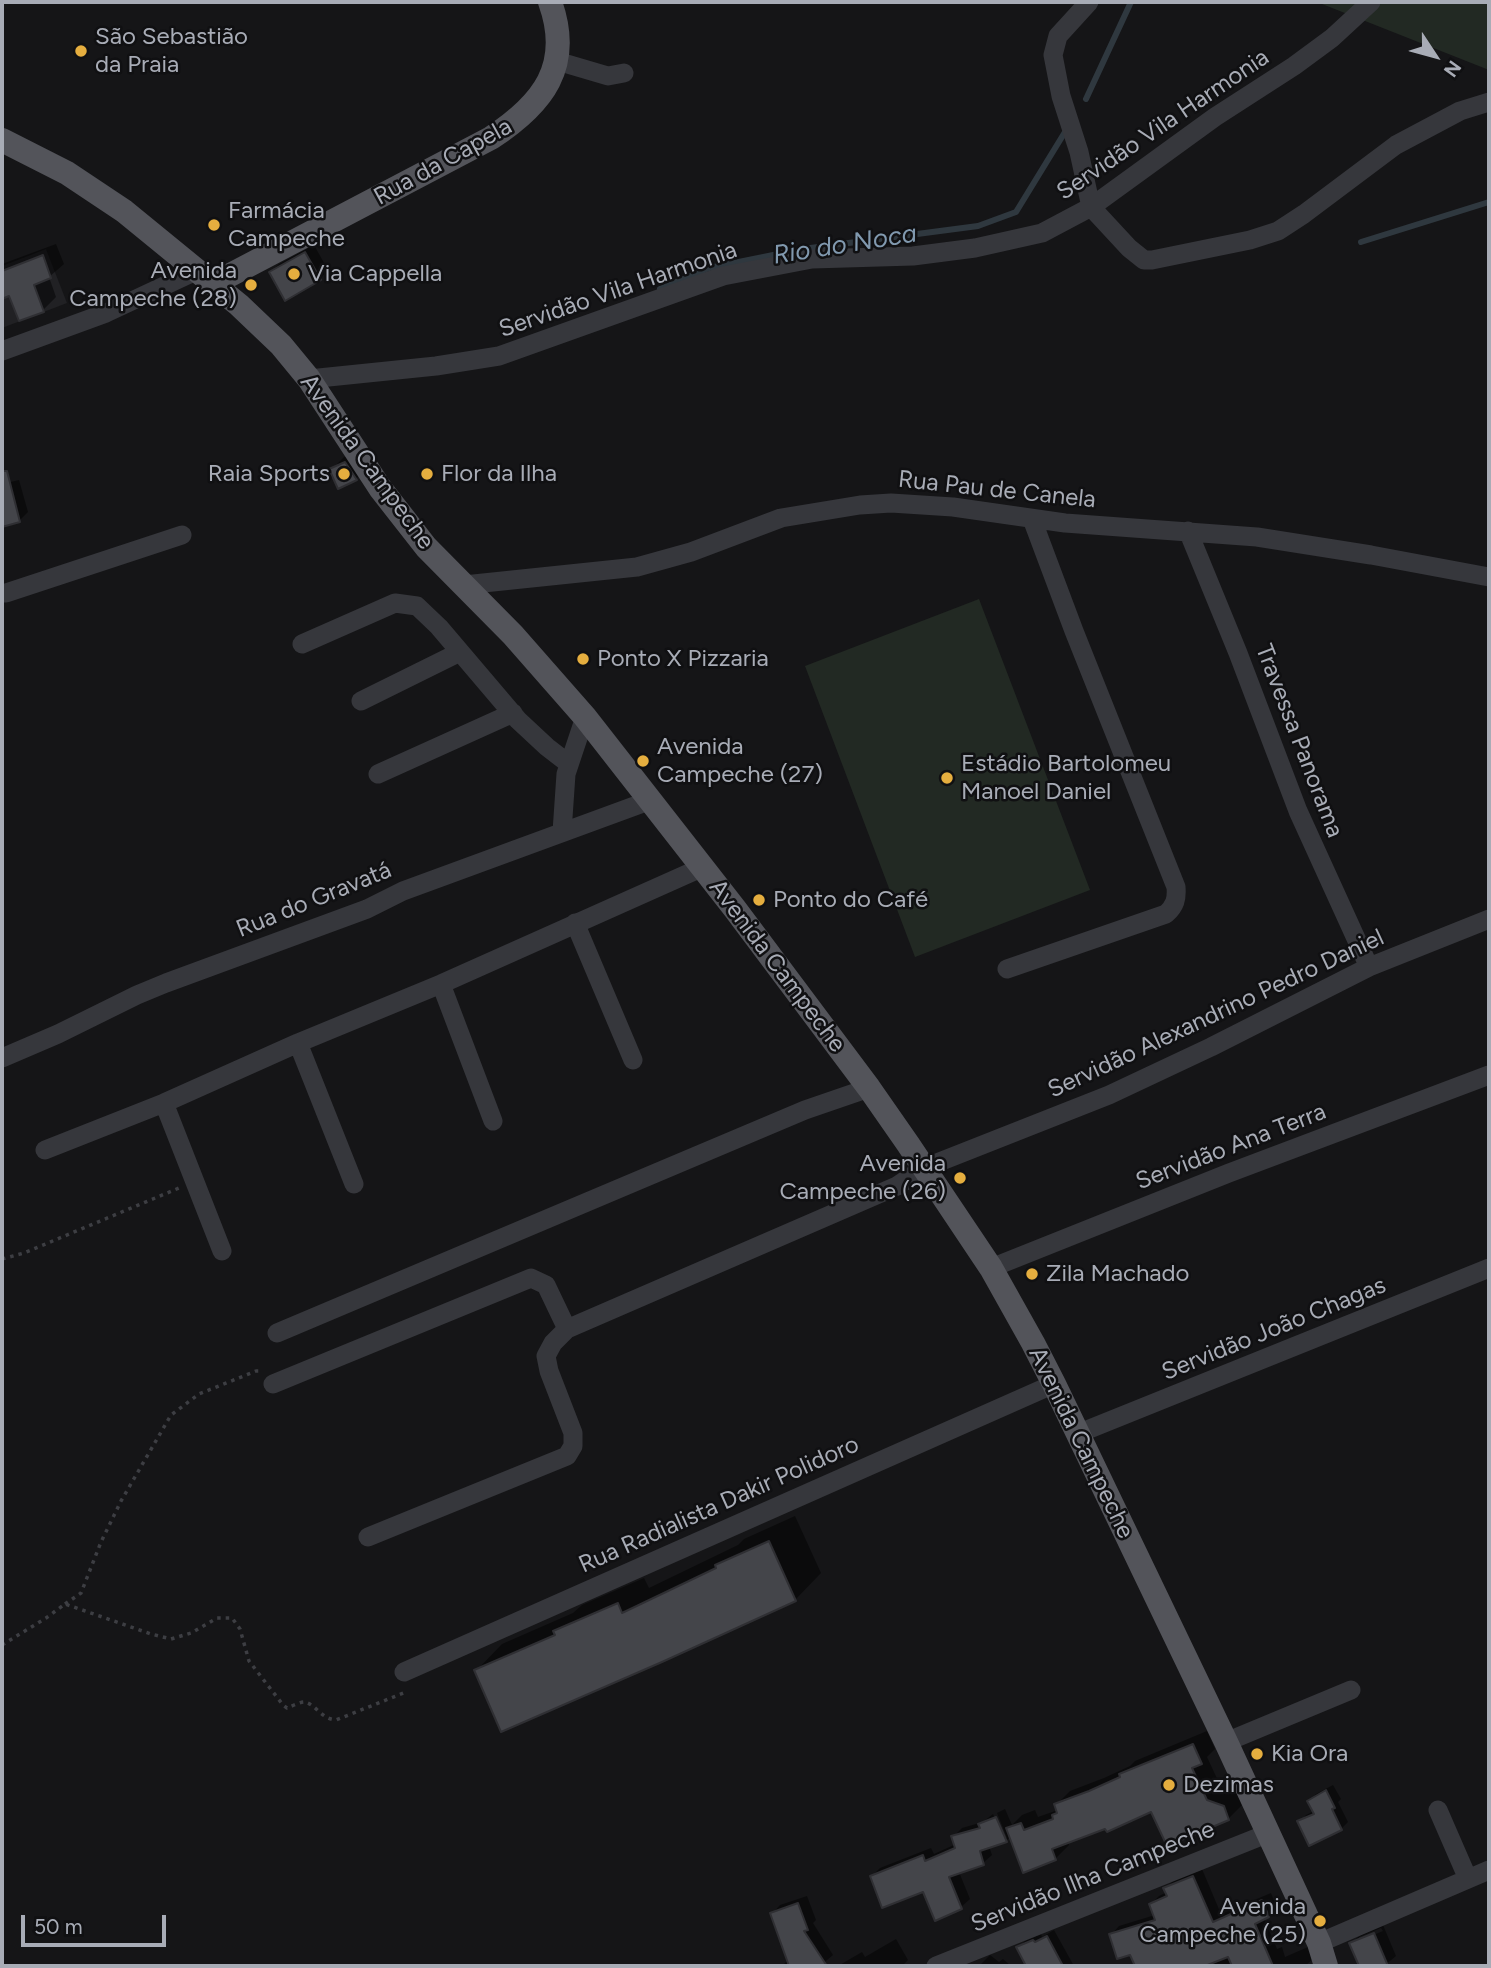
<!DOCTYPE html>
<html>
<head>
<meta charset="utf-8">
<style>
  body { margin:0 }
  #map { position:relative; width:1491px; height:1968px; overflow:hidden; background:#151517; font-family:Figtree,sans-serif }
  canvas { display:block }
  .frame { position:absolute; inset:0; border:4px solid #a8acb6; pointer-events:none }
  .north { position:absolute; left:1400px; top:21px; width:70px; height:70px; -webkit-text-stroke:5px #101012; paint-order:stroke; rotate:126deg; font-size:19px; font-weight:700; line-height:28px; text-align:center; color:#a8acb6 }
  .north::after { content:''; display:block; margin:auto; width:24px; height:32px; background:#a8acb6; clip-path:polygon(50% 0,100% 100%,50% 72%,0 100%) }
  .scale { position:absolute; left:21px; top:1915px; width:145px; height:32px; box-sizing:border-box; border:4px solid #a8acb6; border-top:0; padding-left:9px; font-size:21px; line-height:24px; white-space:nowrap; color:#a8acb6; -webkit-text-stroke:5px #101012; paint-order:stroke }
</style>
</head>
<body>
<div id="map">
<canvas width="1491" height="1968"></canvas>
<div class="frame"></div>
<div class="north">N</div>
<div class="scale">50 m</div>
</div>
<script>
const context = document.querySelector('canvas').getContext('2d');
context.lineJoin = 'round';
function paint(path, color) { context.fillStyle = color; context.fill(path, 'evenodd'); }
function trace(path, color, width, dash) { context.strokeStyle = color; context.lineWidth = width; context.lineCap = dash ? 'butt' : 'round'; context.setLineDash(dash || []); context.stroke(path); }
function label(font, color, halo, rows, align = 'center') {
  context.font = font + ' Figtree,sans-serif'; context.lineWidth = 5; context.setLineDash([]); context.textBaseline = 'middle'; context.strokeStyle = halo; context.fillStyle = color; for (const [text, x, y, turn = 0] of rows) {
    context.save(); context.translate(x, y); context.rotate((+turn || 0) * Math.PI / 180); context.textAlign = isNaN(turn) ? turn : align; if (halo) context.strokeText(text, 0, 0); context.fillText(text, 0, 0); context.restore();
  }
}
paint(new Path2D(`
  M46,249l21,54 -65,25v-62z`), '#212124');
paint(new Path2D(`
  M1317,2h172v68z
  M979,599l111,291 -175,67 -110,-291z`), '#222923');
paint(new Path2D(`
  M56,244l8,20 -15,13 7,20 -13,13 -33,-17 -8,4v-33z
  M314,245l14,25 -8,9 -49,-7 8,-8z
  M359,450l10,16 -13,13 -25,-9 13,-13z
  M19,480l9,32 -8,8 -18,5v-41z
  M795,1516l26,57 -26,27 -319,71 26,-27 71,-31 9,-8 62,-27 5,10 89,-43 6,-6z
  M1207,1731l8,18 -8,8 14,30 17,5 4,13 -14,14 -76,-9 -84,31 1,4 -13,13 -32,13 -13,-35 -5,5 -17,5 3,9 -9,8 -24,9 11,27 -9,8 -25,11 -12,-28 -52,-14 8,-8 51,-20 3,6 22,-10 -3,-7 9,-9 21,-6 10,-8 11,24h3l-10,-25 8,-4 7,16 10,-10 13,-5 3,7 20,-7 -2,-5 14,-14 34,-13 26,-12 5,-5z
  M1333,1785l8,14 -3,3 10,20 -7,7 -31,15 -10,-22 6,-7 8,-4 -5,-10 7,-7z
  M1202,1869l19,45 50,-21 6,15 -13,10 13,31 5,-2 3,10 23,-10 5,12 -8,7h-168l-6,-13 -20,-18 8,-9 36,-11 -4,-11 8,-8 8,-4 -2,-3 9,-9z
  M807,1896l9,24 -3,3 20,32 -13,11h-38l6,-6 -16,-46 8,-9z
  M1383,1925l13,31 -12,10h-30l5,-5 -8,-17 9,-9zM1381,1928l2,3 -24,10v-4z
  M1054,1930l20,36h-46l-10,-18 7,-7 16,-7 1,3z
  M896,1939l12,21 -6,6h-64l24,-14 3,5z
  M990,1955l9,7 4,-3 8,7h-32z`), '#0007');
trace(new Path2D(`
  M1086,99l45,-97
  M1361,242l128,-40
  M660,289l49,-21 94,-19 175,-23 38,-14 49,-80`), '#2f383f', 6);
const building = new Path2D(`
  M305,252l16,28 -36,21 -16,-29z
  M43,255l8,23 -17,7 10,27 -25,9 -10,-25 -7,3v-28z
  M345,462l12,18 -19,9 -9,-20z
  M2,471h5l13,51 -18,5z
  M769,1541l27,60 -134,61 -161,70 -27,-62 81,-35 -2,-4 65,-28 4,10 94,-45 -1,-3z
  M1193,1744l9,20 -10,4 15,32 17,6 5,14 -62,26 -16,-34 -44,20 -2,-3 -53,20 4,11 -33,13 -17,-45 15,-5 3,7 29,-11 -1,-4 5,-2 -3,-9 35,-13 31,-14 -1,-3z
  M1326,1790l9,18 -3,1 10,21 -33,16 -12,-25 17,-7 -7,-13z
  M996,1817l11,25 -27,9 4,14 -35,12 13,32 -27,12 -12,-29 -41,16 -12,-32 53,-21 2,6 30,-13 -4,-12 29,-8 -2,-4z
  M1193,1876l20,46 49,-22 7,17 -14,7 18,42h-41l-4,-9 -23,9h-70l-5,-11 -13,4 -8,-25 46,-14 -6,-16 18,-8 -4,-8z
  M798,1903l10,27 -4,1 23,35h-38l-19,-53z
  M1374,1933l14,33h-29l-10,-23z
  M1047,1936l16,30h-37l-10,-19 17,-7 2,2z`);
paint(building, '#44454a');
trace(building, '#2f2f33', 2);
trace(new Path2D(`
  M2,1259l22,-6 155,-65
  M65,1604l16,-11 20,-51 20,-41 50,-86 28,-21 57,-23h4
  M2,1645l44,-27 19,-14 86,30 20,5 20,-6 26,-15h15l8,11 9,32 34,44 4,3c5,-2 13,-6 17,-6 12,2 17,17 32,18l70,-28`), '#3d3e43', 3.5, [3.5, 5]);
trace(new Path2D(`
  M1089,2l-31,34 -5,19 8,41 18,56 12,55 38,41 15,12h8l98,-20 28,-9 26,-17 92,-69 64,-34 29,-9
  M557,61l51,15 16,-3
  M2,351l104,-38 90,-42
  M309,379l127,-13 63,-10 224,-80 89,-17 101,-3 62,-8 67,-15 49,-26 124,-90 79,-51 38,-28 39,-36
  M1188,531l50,122 60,158 71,156
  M464,585l173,-18 54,-15 90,-34 79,-13 31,-2 62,4 112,16 192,14 114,18 118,22
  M2,593h4l176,-58
  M302,644l93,-41 22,3 22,21 79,93 29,27 22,17
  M361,701l99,-49
  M378,774l135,-61
  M562,832l4,-58 19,-57
  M575,923l58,137
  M1007,969l159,-55c9,-8 11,-15 10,-27l-102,-256 -42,-112
  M441,984l52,137
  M298,1043l56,141
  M2,1058l56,-24 79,-39 29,-12 201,-74 36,-18 248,-91
  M164,1103l58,148
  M45,1150l119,-47 134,-60 143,-59 262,-117
  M991,1268l238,-95 260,-98
  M277,1333l528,-223 64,-22
  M273,1384l258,-106 15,7 21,44 330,-143 27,-18 185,-73 102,-48 158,-80 120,-48
  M1077,1434l412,-166
  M368,1537l199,-81 6,-10v-13l-24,-62 -3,-15 7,-13 14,-14
  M404,1672l650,-288
  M1226,1742l125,-52
  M1438,1810l30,69
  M1319,1943l170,-73
  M936,1966l333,-133`), '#36373c', 19);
trace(new Path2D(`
  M2,140l65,33 57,38 115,94 42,40 28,34 71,109 25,32 21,27 87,88 72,82 150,192 134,179 39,56 83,124 42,75 21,41 172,358 93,201 7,23
  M213,284l278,-146c52,-34 82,-72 59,-136`), '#53545a', 24);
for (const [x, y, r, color] of [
  [81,51,7,"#e5ae3f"],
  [214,225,7,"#e5ae3f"],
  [294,274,7,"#e5ae3f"],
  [251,285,7,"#e5ae3f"],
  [344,474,7,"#e5ae3f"],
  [427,474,7,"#e5ae3f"],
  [583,659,7,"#e5ae3f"],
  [643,761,7,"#e5ae3f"],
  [947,778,7,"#e5ae3f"],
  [759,900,7,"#e5ae3f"],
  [960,1178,7,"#e5ae3f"],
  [1032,1274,7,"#e5ae3f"],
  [1257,1754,7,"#e5ae3f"],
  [1169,1785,7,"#e5ae3f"],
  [1320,1921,7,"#e5ae3f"]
]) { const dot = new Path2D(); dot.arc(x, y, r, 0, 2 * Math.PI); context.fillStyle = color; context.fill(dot); trace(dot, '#101012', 2.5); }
label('24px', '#a8acb6', '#101012', [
  ["São Sebastião",95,37],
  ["da Praia",95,65],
  ["Farmácia",228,211],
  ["Campeche",228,239],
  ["Avenida",237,271,"right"],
  ["Campeche (28)",237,299,"right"],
  ["Via Cappella",308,274],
  ["Raia Sports",330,474,"right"],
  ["Flor da Ilha",441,474],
  ["Ponto X Pizzaria",597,659],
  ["Avenida",657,747],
  ["Campeche (27)",657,775],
  ["Estádio Bartolomeu",961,764],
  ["Manoel Daniel",961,792],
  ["Ponto do Café",773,900],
  ["Avenida",946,1164,"right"],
  ["Campeche (26)",946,1192,"right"],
  ["Zila Machado",1046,1274],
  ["Kia Ora",1271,1754],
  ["Dezimas",1183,1785],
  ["Avenida",1306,1907,"right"],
  ["Campeche (25)",1306,1935,"right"]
], 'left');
label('24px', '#a8acb6', '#101012', [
  ["Servidão Vila Harmonia",1163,125,-34],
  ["Rua da Capela",443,162,-29],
  ["Servidão Vila Harmonia",618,290,-19],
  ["Avenida Campeche",367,462,54],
  ["Rua Pau de Canela",997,490,6],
  ["Travessa Panorama",1299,741,69],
  ["Rua do Gravatá",314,900,-22],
  ["Avenida Campeche",777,966,53],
  ["Servidão Alexandrino Pedro Daniel",1216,1014,-25],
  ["Servidão Ana Terra",1231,1147,-21],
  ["Servidão João Chagas",1274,1329,-22],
  ["Avenida Campeche",1081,1443,64],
  ["Rua Radialista Dakir Polidoro",719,1505,-24],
  ["Servidão Ilha Campeche",1093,1877,-22]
]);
label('italic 26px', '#8199af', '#101012', [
  ["Rio do Noca",845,245,-9]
]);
</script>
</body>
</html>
